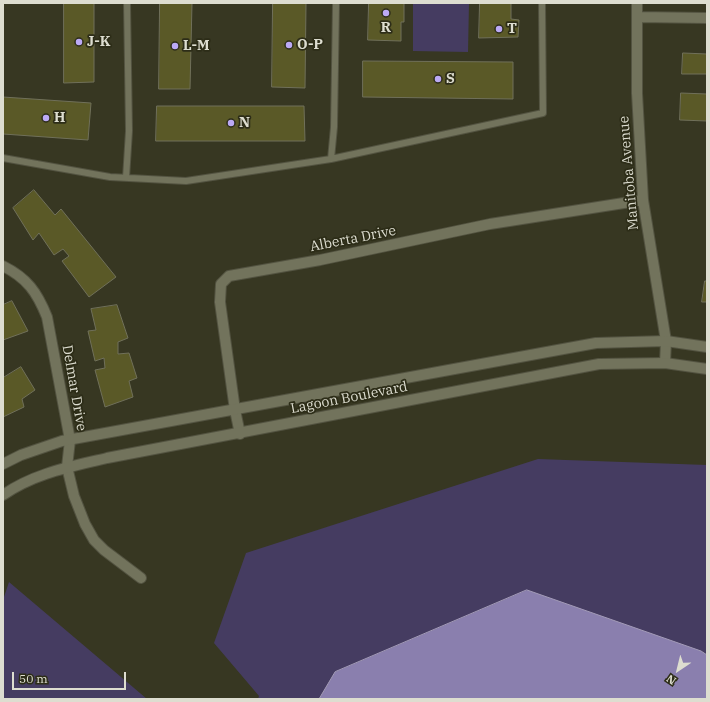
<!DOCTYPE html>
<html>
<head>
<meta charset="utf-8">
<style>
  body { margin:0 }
  #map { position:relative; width:710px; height:702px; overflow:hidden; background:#373722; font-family:"IBM Plex Serif",serif }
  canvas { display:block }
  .frame { position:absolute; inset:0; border:4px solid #ddddd0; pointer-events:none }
  .north { position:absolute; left:658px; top:650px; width:40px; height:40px; -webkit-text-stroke:3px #2d2d18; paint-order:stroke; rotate:215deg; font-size:11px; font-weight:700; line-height:16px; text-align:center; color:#ddddd0 }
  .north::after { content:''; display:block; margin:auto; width:14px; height:18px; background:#ddddd0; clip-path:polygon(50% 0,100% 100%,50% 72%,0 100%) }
  .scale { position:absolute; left:12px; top:672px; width:114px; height:18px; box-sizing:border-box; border:2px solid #ddddd0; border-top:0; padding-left:5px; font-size:12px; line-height:14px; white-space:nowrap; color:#ddddd0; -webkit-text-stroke:3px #2d2d18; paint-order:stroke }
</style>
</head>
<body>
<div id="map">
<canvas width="710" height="702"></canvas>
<div class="frame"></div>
<div class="north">N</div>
<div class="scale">50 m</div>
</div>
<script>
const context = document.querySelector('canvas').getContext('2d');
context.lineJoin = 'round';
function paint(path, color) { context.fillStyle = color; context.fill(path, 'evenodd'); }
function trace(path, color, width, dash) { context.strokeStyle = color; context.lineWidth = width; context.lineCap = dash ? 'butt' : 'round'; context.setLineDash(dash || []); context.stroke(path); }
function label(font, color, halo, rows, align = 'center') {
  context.font = font + ' "IBM Plex Serif",serif'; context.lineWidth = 3.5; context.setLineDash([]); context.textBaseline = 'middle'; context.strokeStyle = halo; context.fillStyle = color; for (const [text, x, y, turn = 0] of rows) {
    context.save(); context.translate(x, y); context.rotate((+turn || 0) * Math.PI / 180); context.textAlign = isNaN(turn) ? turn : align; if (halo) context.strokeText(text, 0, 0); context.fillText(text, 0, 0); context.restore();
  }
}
paint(new Path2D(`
  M413,3h56l-1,49 -55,-1z
  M538,459l169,6v190l-6,-4 -366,21 -16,27h-61l1,-3 -45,-53 32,-90z
  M9,582l138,117h-144v-99z`), '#453c61');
const water = new Path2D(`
  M527,590l174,61 6,4v44h-388l16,-27z`);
paint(water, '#8a7fae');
trace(water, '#a39bb8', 1);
const building = new Path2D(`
  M64,3h30v79l-30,1z
  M160,3h32l-2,86h-31z
  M273,3h33l-1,85 -33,-1z
  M369,3h35v19h-3v19l-33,-1z
  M480,3h31v16l8,1 -1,17 -39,1z
  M683,53l24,1v20h-25z
  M363,61l150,1v37l-150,-2z
  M681,93l26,1v27l-27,-1z
  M3,97l88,6 -3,37 -85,-6z
  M157,106h147l1,35h-149z
  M34,190l21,25 6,-6 55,68 -27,20 -27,-36 7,-5 -6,-7 -9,6 -15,-22 -6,7 -20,-32z
  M705,281h2v21h-5z
  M12,301l16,30 -25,9v-35z
  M117,305l11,33 -10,4v12l11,-1 8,25 -8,3 4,16 -28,10 -10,-37 10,-2 -1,-10 -9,3 -7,-30 8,-1 -5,-21z
  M21,367l14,23 -13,9 2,8 -21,10v-39z`);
paint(building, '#5a5927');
trace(building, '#70705a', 1);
const lane = new Path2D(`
  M3,158l107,19 76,4 145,-22 212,-46 -1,-110
  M331,159l3,-32 2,-124
  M126,178l3,-47 -2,-128`);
const street = new Path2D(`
  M637,3v90l6,107 23,141 -1,22
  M637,17l70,1
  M3,266c24,12 34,26 44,51l23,123 -3,27 7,29 11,28 9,16 10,10 37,28
  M240,434l-5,-24 -15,-108 1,-18 8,-8 91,-16 170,-36 153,-24`);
const secondary = new Path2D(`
  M3,464l18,-9 41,-14 534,-98 70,-2 41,6
  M3,495c32,-22 67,-28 104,-37l492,-94 66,-1 42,6`);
trace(lane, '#535341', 8);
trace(street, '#535341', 12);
trace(secondary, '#535341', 12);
trace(lane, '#72735c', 6);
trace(street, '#72735c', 10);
trace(secondary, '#72735c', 10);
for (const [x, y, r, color] of [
  [386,13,4,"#bcaaf5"],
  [499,29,4,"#bcaaf5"],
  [79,42,4,"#bcaaf5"],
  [289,45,4,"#bcaaf5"],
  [175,46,4,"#bcaaf5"],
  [438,79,4,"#bcaaf5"],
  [46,118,4,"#bcaaf5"],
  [231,123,4,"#bcaaf5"]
]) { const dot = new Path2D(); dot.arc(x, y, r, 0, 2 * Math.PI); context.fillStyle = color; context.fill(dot); trace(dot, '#2d2d18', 1.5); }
label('bold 14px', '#ddddd0', '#2d2d18', [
  ["R",386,28,"center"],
  ["T",507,29],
  ["J-K",87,42],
  ["O-P",297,45],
  ["L-M",183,46],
  ["S",446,79],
  ["H",54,118],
  ["N",239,123]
], 'left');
label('14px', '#ddddd0', '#2d2d18', [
  ["Manitoba Avenue",629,173,-95],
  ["Alberta Drive",353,239,-11],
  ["Delmar Drive",74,388,80],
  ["Lagoon Boulevard",349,398,-11]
]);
</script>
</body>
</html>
